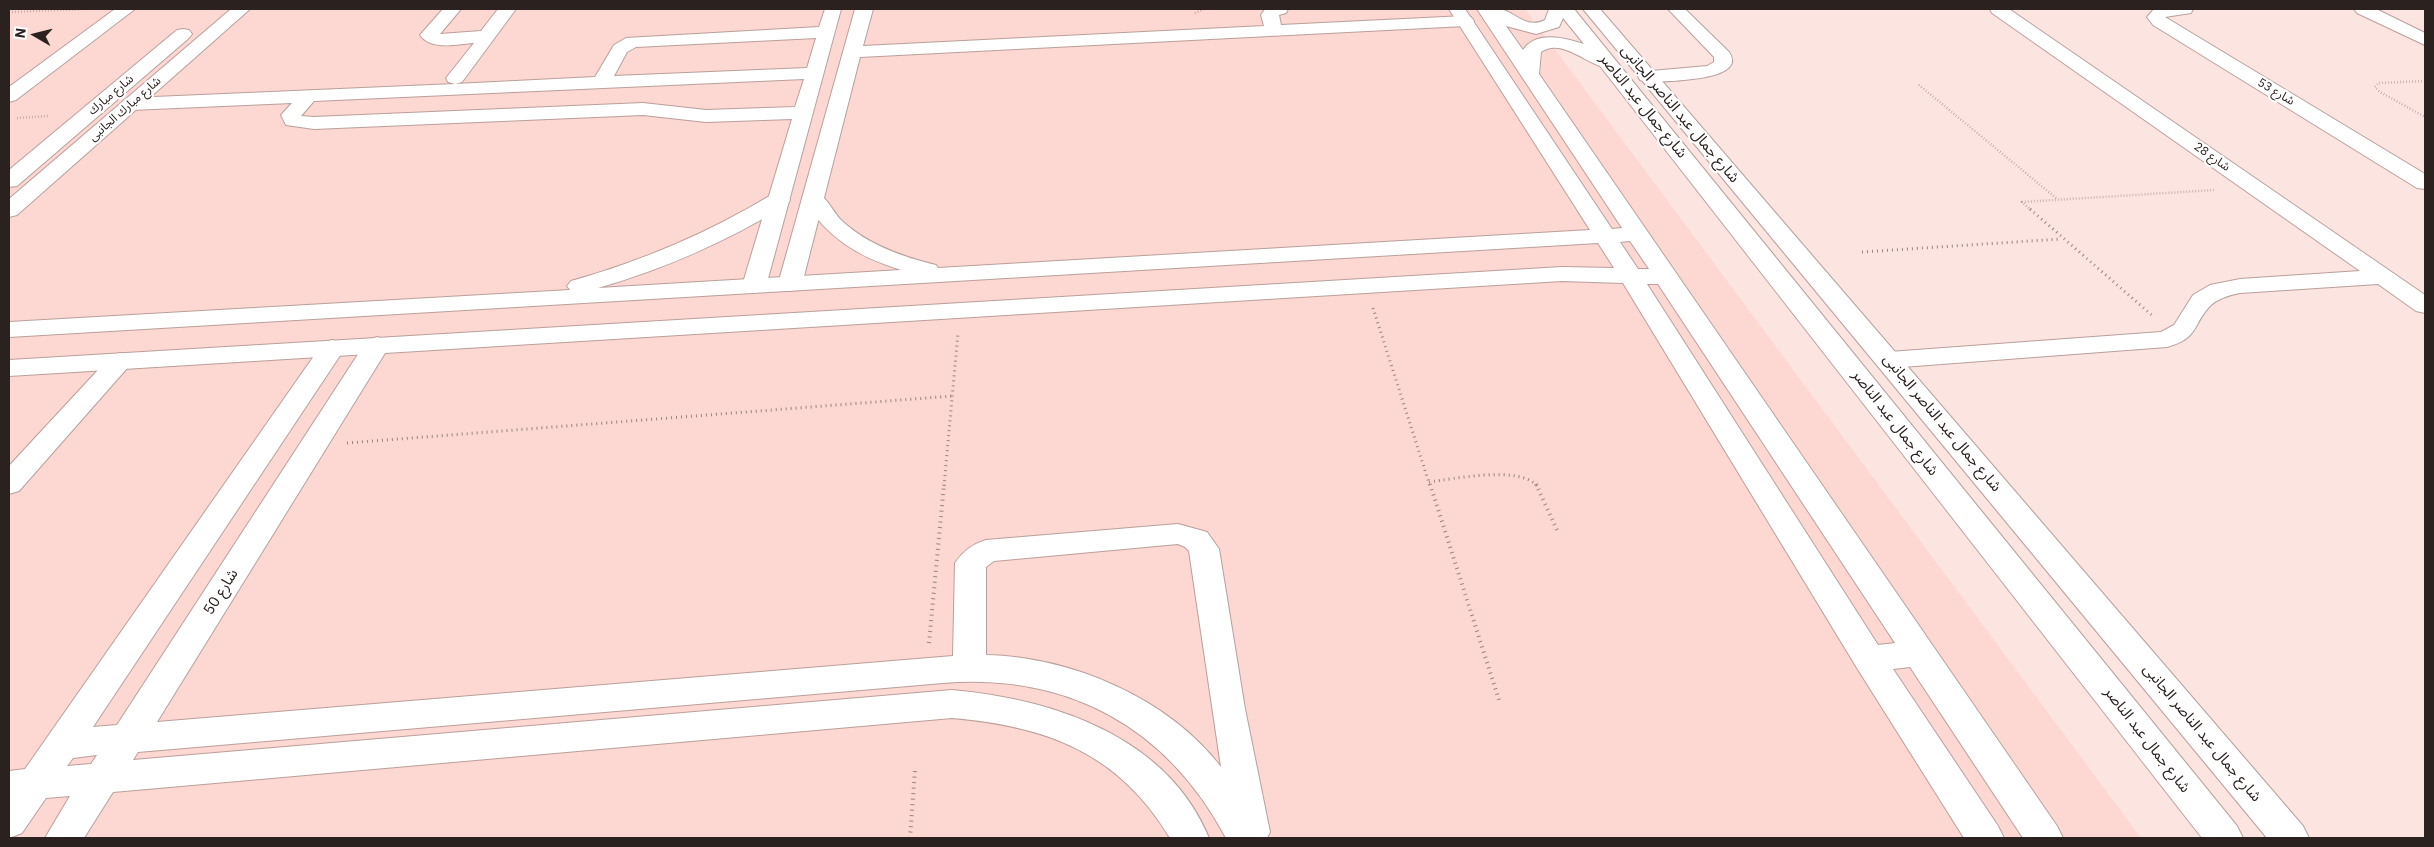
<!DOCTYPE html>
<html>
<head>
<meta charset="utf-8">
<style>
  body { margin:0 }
  #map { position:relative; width:2434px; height:847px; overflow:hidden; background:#fce4e0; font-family:"IBM Plex Sans",sans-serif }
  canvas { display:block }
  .frame { position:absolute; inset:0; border:10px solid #2b211f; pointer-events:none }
  .north { position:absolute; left:10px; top:10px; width:50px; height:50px; -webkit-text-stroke:4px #fff; paint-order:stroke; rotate:278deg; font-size:14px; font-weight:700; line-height:20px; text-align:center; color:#2b211f }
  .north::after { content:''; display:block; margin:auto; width:18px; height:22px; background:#2b211f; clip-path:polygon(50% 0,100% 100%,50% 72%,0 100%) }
</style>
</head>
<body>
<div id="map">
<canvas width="2434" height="847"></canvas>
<div class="frame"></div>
<div class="north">N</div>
</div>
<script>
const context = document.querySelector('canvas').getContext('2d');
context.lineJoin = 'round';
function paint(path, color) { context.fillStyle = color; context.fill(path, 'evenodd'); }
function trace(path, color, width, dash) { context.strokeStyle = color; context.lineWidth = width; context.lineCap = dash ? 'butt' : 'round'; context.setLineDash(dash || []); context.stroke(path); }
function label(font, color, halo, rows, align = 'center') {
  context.font = font + ' "IBM Plex Sans","Noto Sans Arabic",sans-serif'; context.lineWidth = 4.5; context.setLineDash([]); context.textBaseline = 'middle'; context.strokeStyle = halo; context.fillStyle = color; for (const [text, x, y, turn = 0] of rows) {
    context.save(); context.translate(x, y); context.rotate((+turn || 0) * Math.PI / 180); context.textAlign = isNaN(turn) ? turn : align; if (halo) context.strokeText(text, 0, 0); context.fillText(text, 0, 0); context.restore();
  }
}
paint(new Path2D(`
  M9,9h1516l616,829h-2132z`), '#fdd7d1');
const minor = new Path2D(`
  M443,9h18l-21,25 41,-3 17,-22h18l-54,73 -7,2 140,-7 19,-32 12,-7 193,-11 6,-18h16l-75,277 -4,5 -8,2 -8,-2 -4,-5 50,-167 -86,3 -63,-7 -329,14 -28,-4 -5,-10 11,-12 -161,7 -7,-2 -3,-4 3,-4 7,-2 324,-14 -7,-2 -2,-4 28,-35c-16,1 -43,8 -54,-8zM816,38l-9,30 -193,8 13,-24 9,-5zM804,79l-9,28 -89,3 -63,-7 -329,14 -13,-1 13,-15z
  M855,9h18l-10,37 401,-20 -3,-11 4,-6h23l-2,4 -7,2 2,10 184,-9 6,1 3,4 -3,4 -6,1 -605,31 -58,227 -4,5 -8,2 -8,-2 -4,-5z
  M1668,9h17l44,43c21,30 -68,29 -82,30l-7,-2 -2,-4 2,-4 67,-6 7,-4v-5z
  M1990,9h19l416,286v18l-9,-2 -38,-27 -138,9c-10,2 -21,5 -29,12 -19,19 -11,33 -44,42l-278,21 -9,-3 -4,-5 4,-5 9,-3 272,-20 13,-7 19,-30 17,-10 30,-6 120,-8 -368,-258z
  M2154,9h39l-2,4 -26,4 260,157v15l-8,-1 -264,-163 -6,-8z
  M2354,9h22l49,24v12l-68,-32z
  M377,337l9,3 4,5 -233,377 796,-66 2,-93c8,-12 18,-19 31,-23l192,-16 29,8 12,17 26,160 25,123 -3,6h-41c-59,-111 -158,-165 -283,-155l-805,69 -5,8 819,-70c101,9 215,46 257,148h-39c-51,-85 -123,-112 -218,-120l-839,74 -29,46h-39l25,-42 -24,2 -24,35 -13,5v-67l16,-2 298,-426 9,-3 9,3 4,5 -252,379 24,-2 247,-380 4,-5zM1178,544l7,3 4,4 32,216c-53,-69 -149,-110 -235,-112v-88l8,-6zM97,755l-6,9 -24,2 6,-8z
  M120,353l9,3 4,5 -4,5 -110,125 -10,3v-28l102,-110z`);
const major = new Path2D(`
  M115,9h20l-119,91 -7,2v-15z
  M231,9h19l-233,206 -8,2v-18z
  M1449,9h16l147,220 10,-1 -145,-219c7,0 18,-2 24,0 16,5 26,20 44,11l4,-11h25l663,817 6,12h-41l-602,-772c-18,-6 -40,-27 -59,-14l-2,22 518,752 6,12h-40l-113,-171 -17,2 105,157 6,12h-40l-107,-170 -234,-385 -61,-2 -1553,95v-16l1553,-93 52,1 -16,-25 -1589,94v-15l561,-32 -3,-4 4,-5c71,-20 137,-48 200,-86l8,-2 8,2 3,5 -3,5c-60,36 -122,64 -189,83l303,-18c-45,-14 -73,-32 -99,-72l3,-5c20,-5 24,15 37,28 26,24 61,36 94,44l2,3 652,-38zM1563,18l21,26c-19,-6 -48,-14 -61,6l-17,-24 30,8 23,-7zM1630,241l19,28h-11l-18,-27zM1647,284h11l237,359 -17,2z
  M1583,9h17l703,817 6,12h-42z
  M183,29l6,1 3,4 -3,4 -172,148 -8,1v-17l168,-140z`);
trace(minor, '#ba9f9b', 2);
trace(major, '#ba9f9b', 2);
trace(new Path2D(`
  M9,12l77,-3
  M1195,13l9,-4
  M2425,81l-46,2 -4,4 5,5 45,25
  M1919,85l137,113
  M17,118l31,-2
  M2031,210l-9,-8 192,-12`), '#968582', 2.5, [0.5, 2.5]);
trace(new Path2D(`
  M2030,209l124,108
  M1862,252l199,-13
  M1373,308l57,178
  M347,443l605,-47
  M1429,482c24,-3 91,-17 108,4
  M944,486l14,-153`), '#968582', 3, [1, 4]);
trace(new Path2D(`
  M1430,484l69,216
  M1536,484l22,48
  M929,643l15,-159
  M910,838l5,-68`), '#968582', 4, [1, 4.5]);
paint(minor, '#fff');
paint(major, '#fff');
label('12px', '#2b211f', '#fff', [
  ["شارع 53",2276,92,31],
  ["شارع مبارك",111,95,-40],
  ["شارع مبارك الجانبى",125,109,-41],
  ["شارع 28",2212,157,35]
]);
label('15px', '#2b211f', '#fff', [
  ["شارع جمال عبد الناصر",1643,106,51],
  ["شارع جمال عبد الناصر الجانبى",1680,114,50],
  ["شارع جمال عبد الناصر",1895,423,52],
  ["شارع جمال عبد الناصر الجانبى",1942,423,50],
  ["شارع 50",221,592,-58],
  ["شارع جمال عبد الناصر الجانبى",2202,733,50],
  ["شارع جمال عبد الناصر",2147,740,52]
]);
</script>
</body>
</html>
